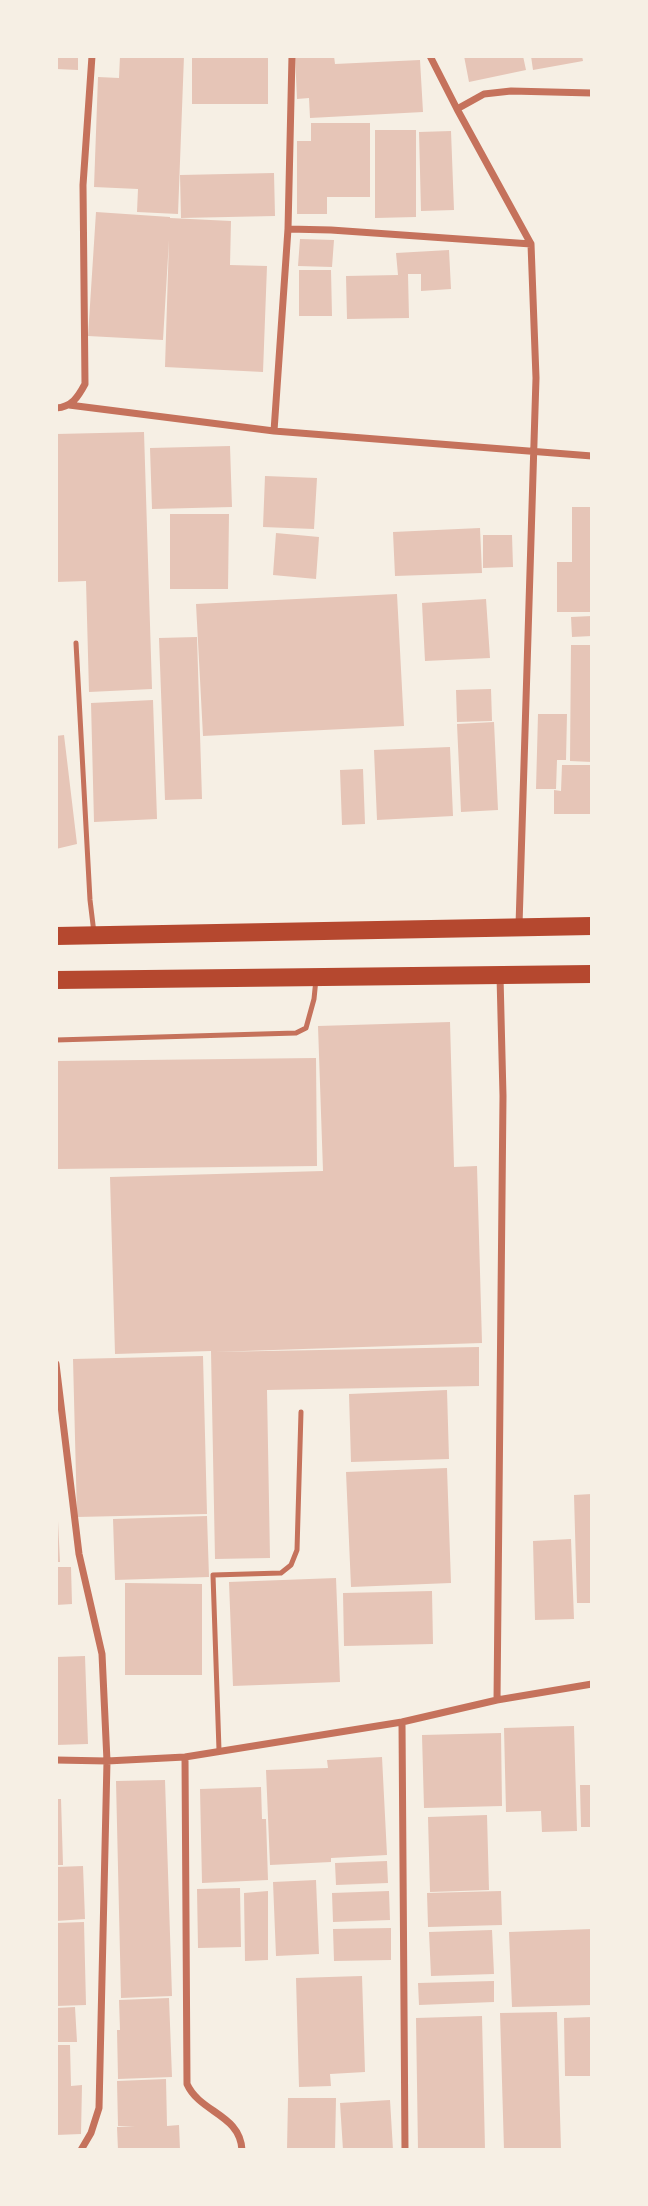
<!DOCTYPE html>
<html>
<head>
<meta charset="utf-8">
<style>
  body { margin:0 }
  #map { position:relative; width:648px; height:2206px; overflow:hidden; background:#f6efe4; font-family:"Open Sans",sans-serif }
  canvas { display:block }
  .frame { position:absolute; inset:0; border:58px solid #f6efe4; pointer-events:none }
</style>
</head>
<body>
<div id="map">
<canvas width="648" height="2206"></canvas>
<div class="frame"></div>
</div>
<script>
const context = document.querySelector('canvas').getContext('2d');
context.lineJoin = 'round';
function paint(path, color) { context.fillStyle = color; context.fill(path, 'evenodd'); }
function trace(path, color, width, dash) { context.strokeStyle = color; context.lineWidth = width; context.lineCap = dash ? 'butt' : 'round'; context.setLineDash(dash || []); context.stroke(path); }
paint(new Path2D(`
  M56,56h22v14l-22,-1z
  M120,56h64l-6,158 -41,-2 1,-23 -44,-2 4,-110 21,1z
  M192,56h76v48h-76z
  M295,56h39l1,8 85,-4 3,52 -113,6 -1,-20 -12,1z
  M464,56h59l3,14 -57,12z
  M531,56h51l1,5 -50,9z
  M311,123h59v74h-43v17h-30v-73h14z
  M375,130h41v87l-41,1z
  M451,131l3,79 -33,1 -2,-79z
  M274,173l1,43 -94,2 -1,-43z
  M96,212l74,5v1l61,3 -1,44 37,1 -4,106 -98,-5 4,-127 -6,100 -75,-4z
  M300,239l34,1 -2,27 -34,-1z
  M449,250l2,39 -30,2v-17h-13l1,44 -62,1 -1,-43 52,-1 -2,-22z
  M299,270h32l1,46h-33z
  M144,432l8,257 -63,3 -3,-111 -30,1v-148z
  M230,446l2,61 -80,2 -2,-61z
  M265,476l52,2 -3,51 -51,-2z
  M572,507h20v105h-35v-50h15z
  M170,514h59l-1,75h-58z
  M480,528l2,45 -87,3 -2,-44z
  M276,533l43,4 -3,42 -43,-4z
  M483,535h29l1,32 -30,1z
  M397,594l7,132 -201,10 -7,-132z
  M486,599l4,59 -65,3 -3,-58z
  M592,616v20l-20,1 -1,-20z
  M197,637l5,162 -37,1 -6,-162z
  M571,645h21v117l-22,-1z
  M491,689l1,32 -35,1 -1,-32z
  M153,700l4,119 -63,3 -3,-119z
  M538,714h29l-1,46h-9l-1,29h-20z
  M494,722l4,88 -37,2 -4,-88z
  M64,735l13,109 -21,5v-113z
  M450,747l3,69 -76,4 -3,-70z
  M562,765h30v49h-38v-24l7,1z
  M363,769l2,55 -23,1 -2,-55z
  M450,1022l4,145 23,-1 5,177 -268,9 265,-5v39l-212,4 3,168 -55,1 -4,-208 -96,3 -5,-177 213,-6 -5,-145z
  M316,1058l1,108 -261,3v-108z
  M203,1356l4,158 -130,3 -4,-158z
  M447,1390l2,69 -98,3 -2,-68z
  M447,1468l4,115 -100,4 -5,-115z
  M592,1494v109h-15l-3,-108z
  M207,1516l2,61 -94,3 -2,-61z
  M56,1521h2l2,41h-4z
  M571,1539l3,80 -39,1 -2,-79z
  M56,1567h15l1,37 -16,1z
  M336,1578l4,104 -107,4 -4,-104z
  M125,1583l77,1v91h-77z
  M432,1591l1,53 -89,2 -1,-53z
  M85,1656l3,88 -32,1v-88z
  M574,1726l3,105 -35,1 -1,-21 -35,1 -2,-84z
  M501,1733l1,73 -78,2 -2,-73z
  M382,1757l5,98 -56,3v4l-61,3 -4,-95 62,-2 -1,-8z
  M165,1780l7,216 -51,2 -5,-217z
  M580,1785h12v42h-11z
  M261,1787l1,32h4l2,61 -66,3 -2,-94z
  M56,1799h5l2,66h-7z
  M487,1815l2,75 -59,2 -2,-75z
  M387,1861l1,22 -52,2 -1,-22z
  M83,1866l2,53 -29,2v-54z
  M316,1880l3,74 -43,2 -3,-74z
  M240,1888l1,59 -43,1 -1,-59z
  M268,1891v69l-23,1 -1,-68z
  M389,1891l1,29 -57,2 -1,-29z
  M501,1891l1,34 -74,2 -1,-34z
  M84,1922l2,83 -30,1v-83z
  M391,1928v32l-57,1 -1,-32z
  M592,1929v76l-80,2 -3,-75z
  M492,1930l2,44 -63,2 -2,-44z
  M362,1976l3,96 -35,2 1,12 -32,1 -3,-109z
  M494,1981v21l-75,3 -1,-22z
  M169,1998l3,79 -54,2 -1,-49h3l-1,-30z
  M75,2007l2,35h-21v-34z
  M557,2012l4,138h-57l-4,-137z
  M482,2016l3,134h-67l-2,-132z
  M592,2017v59h-27l-1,-58z
  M56,2045h14l1,41 11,-1 -1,49 -25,1z
  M166,2079l1,47 12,-1 1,25h-62l-1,-23h18l-17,-1 -1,-45z
  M288,2098h48l-1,52h-48z
  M390,2100l3,50h-50l-3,-47z`), '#e6c5b7');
trace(new Path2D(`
  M76,643l14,257 4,33
  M56,1040l240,-7 10,-5 8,-29 2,-20
  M219,1750l-6,-175 68,-2 10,-8 6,-15 4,-138`), '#c5725c', 5);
trace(new Path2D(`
  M430,56l27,53 74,135 5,134 -17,547
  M457,109l27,-15 27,-3 81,2
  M288,229l4,-173
  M69,405l205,26 318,25
  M56,408c16,-1 22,-11 29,-24l-2,-199 9,-129
  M274,431l14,-202 43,1 200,14
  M56,1364l23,190 23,100 5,107 -8,347 -8,25 -10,17
  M497,1700l6,-604 -3,-120
  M402,1722l3,428
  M185,1757l2,327c13,29 53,30 55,66
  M56,1760l51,1 78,-4 217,-35 95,-22 95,-16`), '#c5725c', 7);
trace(new Path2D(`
  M56,936l536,-10
  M56,980l536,-6`), '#b5482f', 18);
</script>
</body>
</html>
